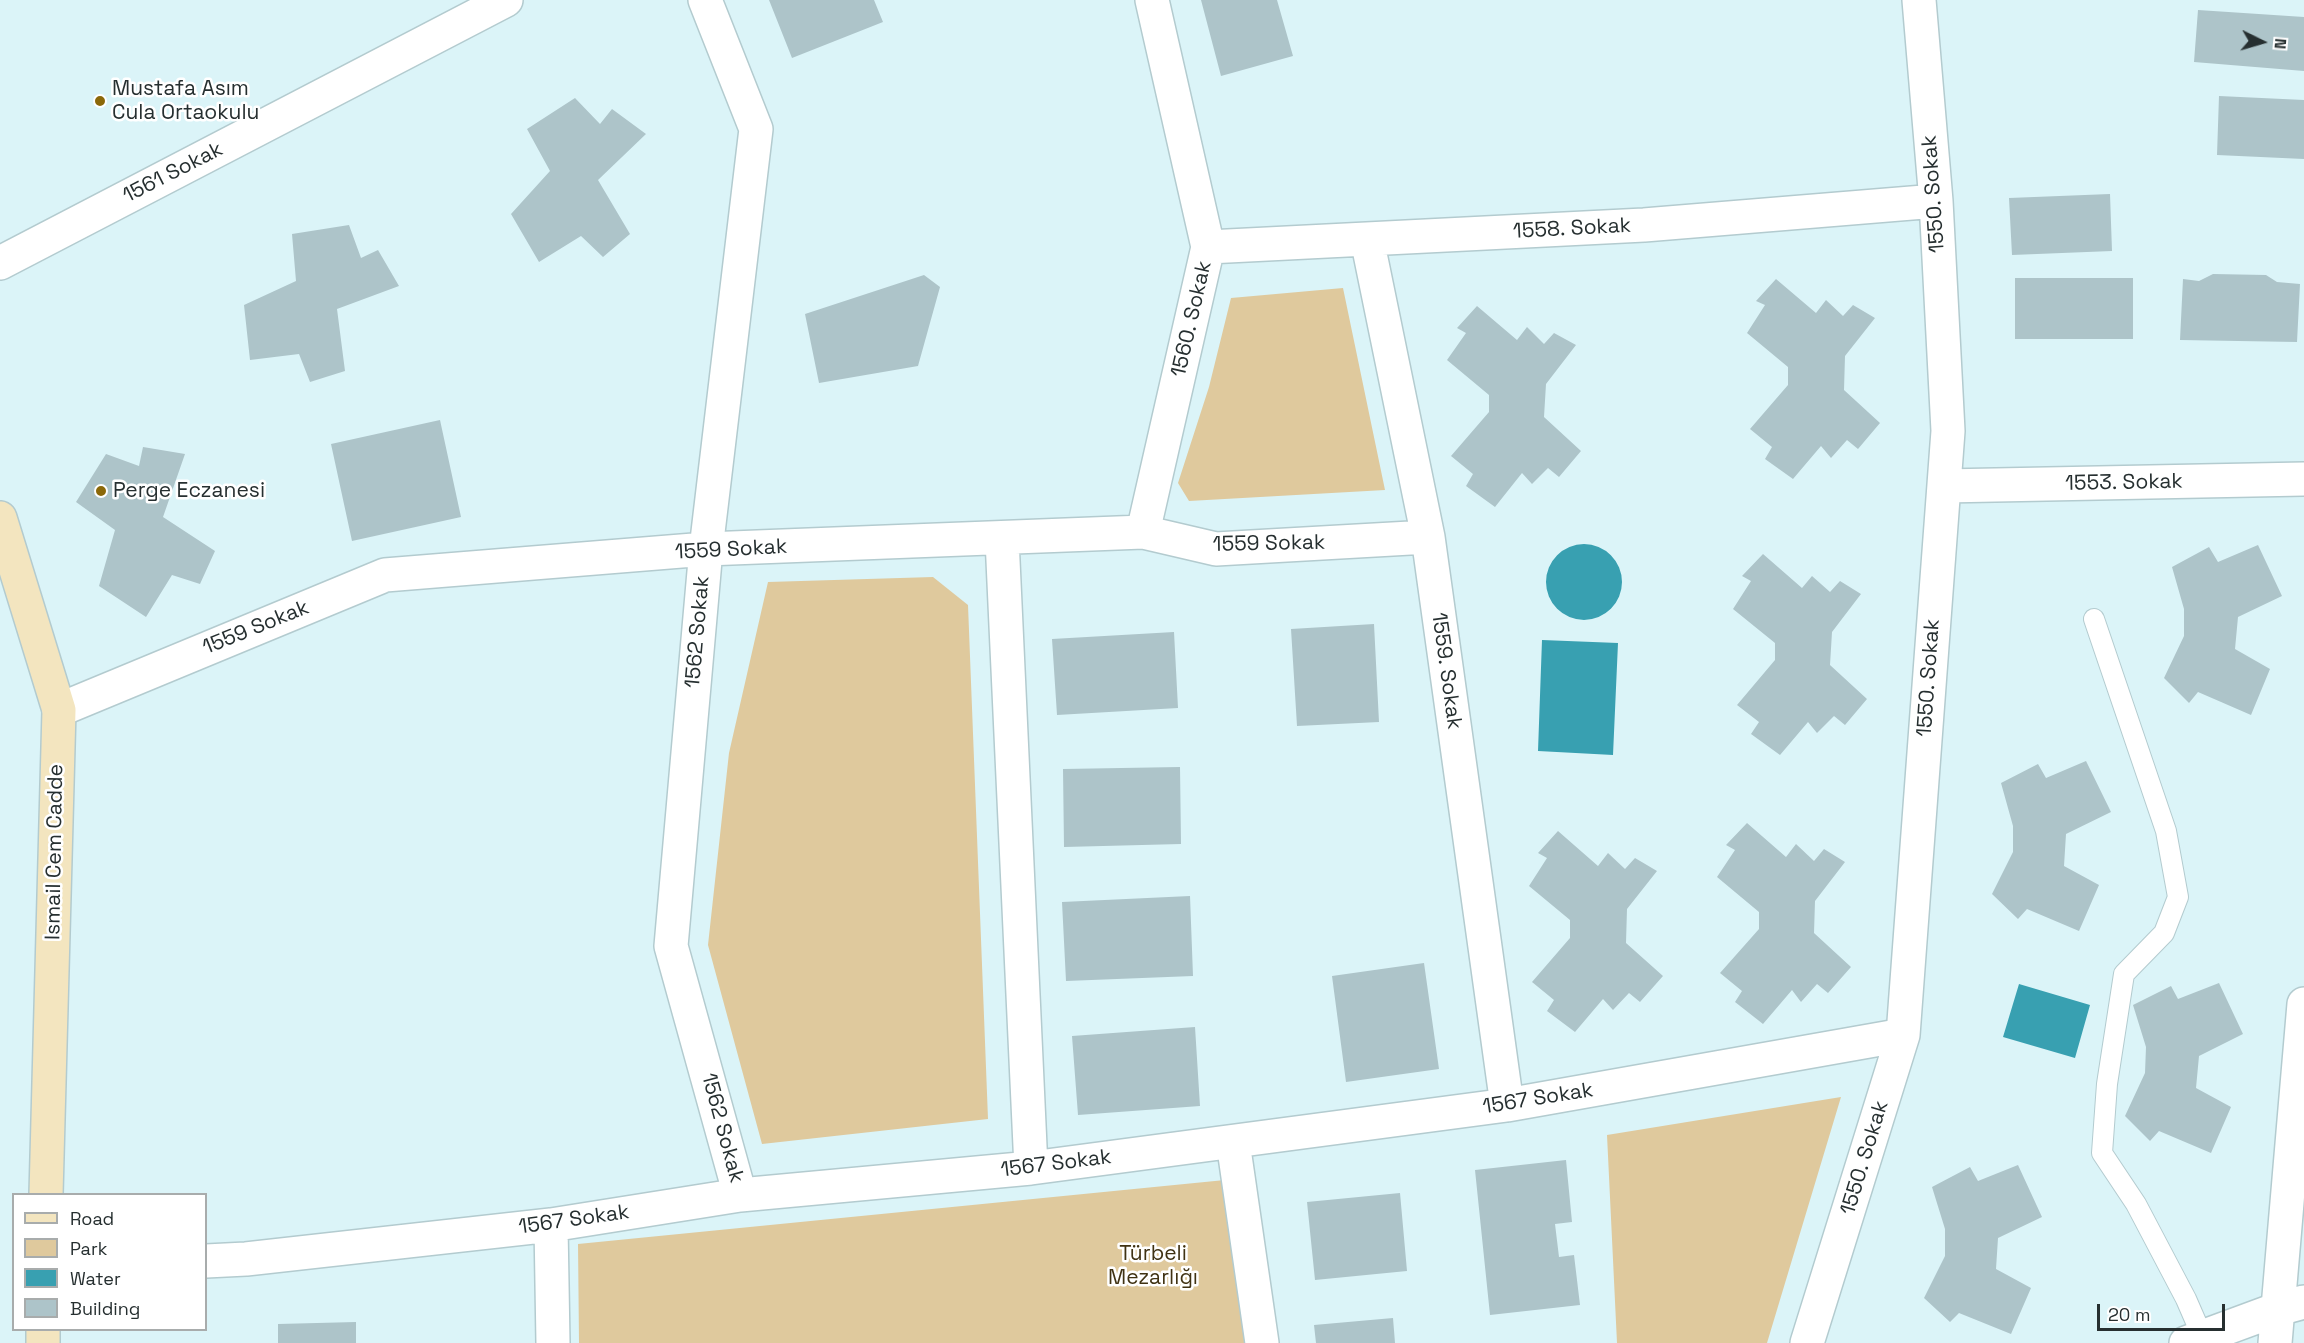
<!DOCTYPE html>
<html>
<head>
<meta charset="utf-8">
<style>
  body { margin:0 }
  #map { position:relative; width:2304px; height:1343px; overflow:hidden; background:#dbf4f8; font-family:"Space Grotesk",sans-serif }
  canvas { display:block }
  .legend { position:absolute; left:12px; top:1193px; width:195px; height:138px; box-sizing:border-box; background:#fff; border:2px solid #a8acac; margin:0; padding:8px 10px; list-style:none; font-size:18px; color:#262f30 }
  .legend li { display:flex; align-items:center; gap:12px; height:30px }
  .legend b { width:30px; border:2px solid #a8acac }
  .north { position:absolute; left:2232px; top:12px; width:60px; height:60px; -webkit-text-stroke:4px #fff; paint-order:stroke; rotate:95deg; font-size:16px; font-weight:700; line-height:24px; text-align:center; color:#262f30 }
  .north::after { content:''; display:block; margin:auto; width:21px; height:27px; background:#262f30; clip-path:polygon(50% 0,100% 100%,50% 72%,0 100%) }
  .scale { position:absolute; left:2097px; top:1304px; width:128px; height:27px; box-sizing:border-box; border:3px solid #262f30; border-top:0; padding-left:8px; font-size:18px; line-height:21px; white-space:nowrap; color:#262f30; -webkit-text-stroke:4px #fff; paint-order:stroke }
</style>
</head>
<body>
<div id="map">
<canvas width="2304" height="1343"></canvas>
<ul class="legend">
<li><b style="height:8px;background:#f3e5bf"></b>Road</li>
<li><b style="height:16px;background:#dfc99d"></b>Park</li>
<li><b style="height:16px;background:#38a0b1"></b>Water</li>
<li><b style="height:16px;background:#adc4c9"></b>Building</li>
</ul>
<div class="north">N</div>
<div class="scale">20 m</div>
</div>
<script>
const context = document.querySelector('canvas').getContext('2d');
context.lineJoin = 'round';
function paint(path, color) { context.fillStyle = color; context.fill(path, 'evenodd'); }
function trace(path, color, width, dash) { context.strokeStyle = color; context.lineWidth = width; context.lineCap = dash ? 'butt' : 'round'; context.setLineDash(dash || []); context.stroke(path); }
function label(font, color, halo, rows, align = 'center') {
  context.font = font + ' "Space Grotesk",sans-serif'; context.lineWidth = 5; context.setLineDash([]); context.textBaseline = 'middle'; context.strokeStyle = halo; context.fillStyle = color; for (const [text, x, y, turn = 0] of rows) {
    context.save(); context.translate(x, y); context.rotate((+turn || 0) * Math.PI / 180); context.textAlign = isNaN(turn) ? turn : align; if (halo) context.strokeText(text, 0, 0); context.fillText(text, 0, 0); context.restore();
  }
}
paint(new Path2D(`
  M1343,288l42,202 -196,11 -11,-18 31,-96 22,-89z
  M933,577l35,28 20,514 -226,25 -54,-199 21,-192 39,-171z
  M1841,1097l-74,246h-150l-10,-208z
  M1225,1180l20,163h-666l-1,-99z`), '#dfc99d');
paint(new Path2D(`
  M1546 582a38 38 0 1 1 76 0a38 38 0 1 1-76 0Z
  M1542,640l76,3 -5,112 -75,-4z
  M2019,984l71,21 -15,53 -72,-21z`), '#38a0b1');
paint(new Path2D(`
  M769,0h105l9,22 -91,36z
  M1201,0h76l16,56 -72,20z
  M2198,10l106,7v54l-110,-9z
  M2219,96l85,4v59l-87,-4z
  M575,98l25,26 12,-15 34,25 -48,46 32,54 -27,23 -22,-21 -42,26 -28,-48 39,-43 -23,-42z
  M2110,194l2,57 -100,4 -3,-57z
  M349,225l12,33 17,-8 21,36 -62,23 8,62 -35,11 -11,-28 -49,6 -6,-55 52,-24 -4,-47z
  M2213,274l53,1 11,7 23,2 -3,58 -117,-2 3,-61 16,2z
  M924,275l16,12 -22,79 -99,17 -14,-69z
  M2015,278h118v61h-118z
  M1776,279l40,34 10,-13 17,16 10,-11 22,13 -30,38 -1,34 36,33 -22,26 -11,-9 -16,18 -10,-12 -28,33 -28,-20 7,-12 -22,-18 38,-44v-18l-41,-34 18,-28 -9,-4z
  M1477,306l40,34 10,-13 17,17 10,-11 22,12 -30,39 -2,33 37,34 -22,26 -11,-9 -16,16 -10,-11 -27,34 -29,-21 7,-12 -22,-18 38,-44v-17l-42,-35 19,-27 -9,-5z
  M440,420l21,97 -109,24 -21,-97z
  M143,447l42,7 -22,63 52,34 -15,33 -28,-9 -26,42 -47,-31 16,-56 -39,-28 30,-48 33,12z
  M2258,545l24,51 -44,21 -3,32 35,20 -19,46 -53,-23 -9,11 -25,-25 20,-42v-27l-12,-42 37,-20 9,15z
  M1763,554l39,34 10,-12 18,16 10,-11 21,13 -29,38 -2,33 37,34 -22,26 -11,-9 -17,17 -9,-11 -28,33 -29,-21 8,-12 -22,-17 38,-45v-17l-42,-34 18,-28 -9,-5z
  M1374,624l5,98 -82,4 -6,-97z
  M1174,632l4,76 -121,7 -5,-76z
  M2086,761l25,51 -45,22 -2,32 35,19 -20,46 -52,-22 -9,10 -26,-25 21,-42v-26l-12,-43 37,-19 8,14z
  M1180,767l1,77 -117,3 -1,-78z
  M1747,823l39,34 10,-13 18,17 10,-12 21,13 -30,39 -1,32 37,34 -23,26 -11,-9 -16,18 -9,-12 -29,34 -28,-22 7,-11 -22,-18 39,-44v-17l-42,-35 18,-27 -9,-5z
  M1558,831l40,35 10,-13 17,16 10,-11 22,13 -30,38 -1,34 37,33 -23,26 -11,-9 -16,17 -10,-11 -28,33 -28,-21 7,-11 -22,-18 38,-44v-18l-41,-34 18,-28 -9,-5z
  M1190,896l3,80 -127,5 -4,-79z
  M1424,963l15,106 -93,13 -14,-106z
  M2219,983l24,51 -44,22 -3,32 35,19 -20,46 -52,-22 -9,10 -25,-25 20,-43 1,-26 -13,-42 38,-19 7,13z
  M1195,1027l5,79 -122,9 -6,-79z
  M1566,1160l6,62 -17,2 4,33 15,-2 6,50 -90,10 -15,-145z
  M2018,1165l24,52 -44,21 -2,31 35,19 -20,46 -52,-21 -9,9 -26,-24 21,-42v-27l-13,-42 38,-20 8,14z
  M1400,1193l7,78 -92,9 -8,-78z
  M1393,1318l2,25h-79l-2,-18z
  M356,1322v21h-78v-19z`), '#adc4c9');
const service = new Path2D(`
  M2094,619l72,212 12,66 -14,36 -40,41 -17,110 -5,69 34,51 50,95 17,39`);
const minor = new Path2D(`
  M705,0l51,129 -50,420 -35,397 69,249
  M1367,239l61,298 79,568
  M1208,247l436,-22 292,-24
  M0,263l506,-263
  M1944,486l360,-7
  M1143,532l65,-285 -56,-247
  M1002,539l29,629
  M59,710l326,-135 321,-26 437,-17 73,17 212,-12
  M1233,1142l29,201
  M551,1225l2,118
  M206,1261l40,-2 305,-34 189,-30 291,-27 476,-63 396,-70
  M1807,1343l96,-308 45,-604 -12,-230 -17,-201
  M2186,1343l92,-34 26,-7
  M2275,1343l29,-339`);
const secondary = new Path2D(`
  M0,518l59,192 -13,484
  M43,1343v-13`);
trace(service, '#b3cbcf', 22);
trace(minor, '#b3cbcf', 36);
trace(secondary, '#b3cbcf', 36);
trace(service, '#fff', 20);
trace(minor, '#fff', 33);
trace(secondary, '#f3e5bf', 33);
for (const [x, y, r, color] of [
  [100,101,6,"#8b6809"],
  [101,491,6,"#8b6809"]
]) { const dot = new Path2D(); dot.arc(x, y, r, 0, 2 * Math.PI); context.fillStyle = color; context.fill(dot); trace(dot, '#fff', 2); }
label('21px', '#262f30', '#fff', [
  ["Mustafa Asım",112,89],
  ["Cula Ortaokulu",112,113],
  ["Perge Eczanesi",113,491]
], 'left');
label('21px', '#262f30', '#fff', [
  ["1561 Sokak",173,173,-27],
  ["1550. Sokak",1934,194,-94],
  ["1558. Sokak",1572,229,-3],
  ["1560. Sokak",1192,319,-77],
  ["1553. Sokak",2124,483,-1],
  ["1559 Sokak",1269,544,-1],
  ["1559 Sokak",731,550,-3],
  ["1559 Sokak",256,628,-22],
  ["1562 Sokak",698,632,-85],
  ["1559. Sokak",1446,671,82],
  ["1550. Sokak",1929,678,-86],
  ["Ismail Cem Cadde",55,852,-89],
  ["1567 Sokak",1538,1099,-9],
  ["1562 Sokak",722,1128,75],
  ["1550. Sokak",1865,1158,-73],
  ["1567 Sokak",1056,1164,-7],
  ["1567 Sokak",574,1220,-8]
]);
label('21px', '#403213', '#fff', [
  ["Türbeli",1153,1254],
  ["Mezarlığı",1153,1278]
]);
</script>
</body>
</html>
